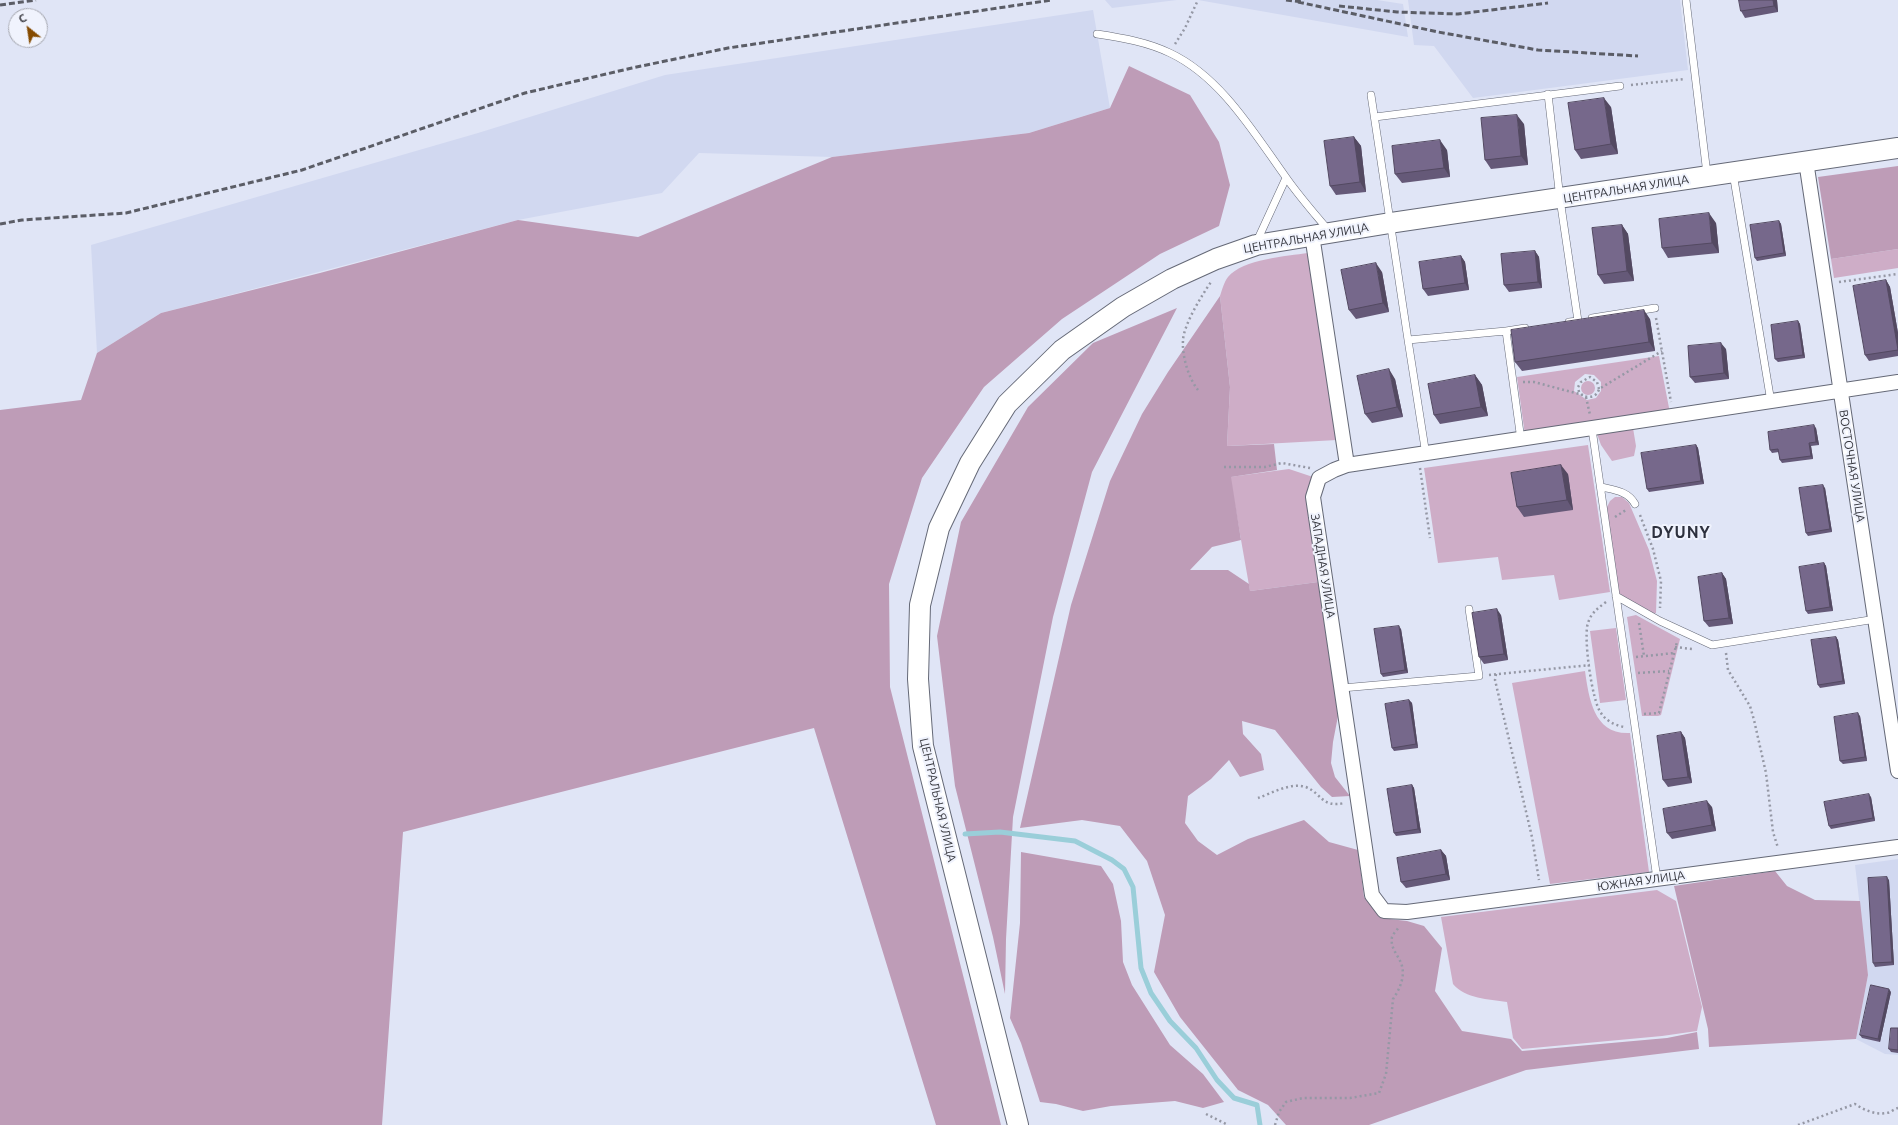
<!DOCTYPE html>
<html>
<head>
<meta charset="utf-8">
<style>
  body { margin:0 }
  #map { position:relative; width:1898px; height:1125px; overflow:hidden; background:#e0e5f6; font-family:Ubuntu,sans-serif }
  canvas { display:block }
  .north { position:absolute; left:8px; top:8px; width:40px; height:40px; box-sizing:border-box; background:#f0f3fd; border:1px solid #a6a8b1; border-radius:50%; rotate:330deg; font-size:11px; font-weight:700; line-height:16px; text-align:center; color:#36373e }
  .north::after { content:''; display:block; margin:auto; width:14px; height:18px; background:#854b00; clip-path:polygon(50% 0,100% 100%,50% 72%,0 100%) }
</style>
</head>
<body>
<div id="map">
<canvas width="1898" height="1125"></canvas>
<div class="north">С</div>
</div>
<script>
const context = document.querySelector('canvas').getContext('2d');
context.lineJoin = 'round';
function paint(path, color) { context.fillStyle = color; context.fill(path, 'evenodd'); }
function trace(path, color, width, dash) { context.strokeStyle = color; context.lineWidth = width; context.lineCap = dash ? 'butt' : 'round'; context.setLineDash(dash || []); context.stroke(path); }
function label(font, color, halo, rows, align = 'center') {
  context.font = font + ' Ubuntu,sans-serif'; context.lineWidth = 4; context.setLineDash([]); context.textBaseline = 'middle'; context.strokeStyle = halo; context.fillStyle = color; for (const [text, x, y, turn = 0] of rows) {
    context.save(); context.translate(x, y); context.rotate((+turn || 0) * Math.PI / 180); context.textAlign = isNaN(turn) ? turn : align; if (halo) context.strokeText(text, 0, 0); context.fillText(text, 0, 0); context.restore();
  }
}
paint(new Path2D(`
  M1105,0h72l-65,8z
  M1198,0h179l26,4 5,33z
  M1408,0h272l8,70 -215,28 -39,-52 -20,-1z
  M1093,10l17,98 -81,25 -197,24 -133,-4 -37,40 -144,27 -357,93 -64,40 -6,-108 387,-112 187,-58z
  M1898,859v196l-13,-1 -29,-15 12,-64 -13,-110z`), '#d1d8f0');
paint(new Path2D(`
  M1898,249v19l-64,10 -3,-19z
  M1308,253l29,187 -110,6 3,-59 -10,-91c2,-6 4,-14 8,-19 15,-18 59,-21 80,-24z
  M1659,356l11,57 -145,22 -8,-58zM1585,374l9,1 7,7v9l-5,7 -9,2 -13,-9 1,-9z
  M1581 388a7 7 0 1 1 14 0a7 7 0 1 1-14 0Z
  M1633,428l3,18 -2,10 -22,5 -11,-16 -4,-11z
  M1588,445l22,147 -51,8 -5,-25 -52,5 -4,-23 -60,6 -14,-95z
  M1289,469l24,8 -7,19 12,86 -68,9 -20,-114z
  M1615,497h7l7,6 20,47 8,31 -1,32 -3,1 -34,-20 -13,-85 4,-8z
  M1636,615l44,24 -19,76 -3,1h-16l-15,-99z
  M1616,628l10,72 -26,3 -10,-72z
  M1585,671c4,28 9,64 45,62l19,139 -99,12 -38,-201z
  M1657,890l19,11 26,106 -5,24 -35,5 -140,13 -9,-11 -6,-36c-19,-3 -41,-3 -54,-18l-12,-67z`), '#ceadc7');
paint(new Path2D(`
  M1129,66l61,29 29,47 11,43 -11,41 -59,28 -98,65 -78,68 -62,91 -33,106 1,103 111,438h-65l-122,-397 -411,104 -21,293h-382v-715l81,-10 16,-47 64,-40 159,-40 198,-53 120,17 194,-80 197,-24 81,-25z
  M1898,166v83l-67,10 -13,-82z
  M1220,296l10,91 -3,59 47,-2 3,26 -46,7 10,63 -29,7 -22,23h38l21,14 1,7 68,-9 20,134 -5,26 -2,21 4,14 15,19 -18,1 -11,-10 -46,-57 -33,-9 1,13 18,20 3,16 -24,7 -11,-17 -18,19 -23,17 -3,27 13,18 19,14 31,-16 56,-19 25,22 29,8 6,47 17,21 26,3 17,5 18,22 -7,43 27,40 49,8 11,12 145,-13 30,-6 2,17 -173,21 -157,55h-83l-18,-20 -30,-15 -58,-73 -26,-45 11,-57 -18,-54 -27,-35 -38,-6 -62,8 51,-223 39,-124 32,-67 26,-42z
  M1177,308l-85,164 -39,145 -40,200 -7,122 -1,55 -12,-57 -38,-151 -18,-150 24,-114 67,-115 65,-64z
  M1021,852l80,14 12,18 8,37 2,41 9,23 38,60 33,29 21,28 -21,6 -28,-7 -64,5 -28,5 -27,-7 -16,-2 -19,-59 -11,-25 10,-95z
  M1775,871l12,15 28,14 45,1 8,74 -12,64 -147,8 -1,-18 -34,-143z`), '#be9cb7');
trace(new Path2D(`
  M965,834l35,-2 75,9 37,19 12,9 9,18 8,81 10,25 19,28 26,27 21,32 17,18 23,7 3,20`), '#9aced9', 5);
const lane = new Path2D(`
  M1686,0l21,174
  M1097,34c26,4 50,8 73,19 51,24 84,80 115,123 13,19 29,37 44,55
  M1548,94l12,105 18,122 -9,1
  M1371,95l37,245 98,-9
  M1375,117l245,-31
  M1733,173l38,229
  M1257,241l29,-63
  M1592,318l63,-10
  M1408,340l18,115
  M1592,429l65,450
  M1521,440l-15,-109 19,-3
  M1601,487c13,3 27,4 34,17
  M1616,596l44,25 52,24 164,-26
  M1342,688l137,-12 -10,-67`);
const street = new Path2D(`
  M1806,161l92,610
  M1312,235l35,230 -13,5 -15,8 -6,19 59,398 12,16 23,1 491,-65
  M1347,465l551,-83`);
const secondary = new Path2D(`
  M1018,1125l-95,-379 -5,-67 2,-74 19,-77 31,-65 37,-59 55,-54 61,-43 49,-28 44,-20 40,-14 134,-22 508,-75`);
trace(lane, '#656977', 8);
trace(street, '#656977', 16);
trace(secondary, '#656977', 22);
trace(new Path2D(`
  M1175,44l10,-16 13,-28
  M1631,85l54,-6
  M1839,282l59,-8
  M1656,318l15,84
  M1523,382h11l49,13
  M1599,389l-2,-7 -7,-5 -9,5 -3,5 1,5 4,4c7,2 14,1 16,-7l63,-38
  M1198,390c-10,-13 -16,-34 -15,-50 1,-16 19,-45 28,-58
  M1586,397l4,18
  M1224,467h41l17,-4 28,5
  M1420,468l10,70
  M1640,515l13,34 8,32 -1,27
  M1615,517l11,-7
  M1606,602c-8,6 -15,11 -18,21 -5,13 4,79 13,90 5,8 15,13 24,14
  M1639,623l5,33
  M1675,647l17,2
  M1726,653l2,17 22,36 4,14 12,53 7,59 5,16
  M1636,657l38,-4
  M1638,673l31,-2
  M1496,674l-1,6 37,157 7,43
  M1489,675l101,-10
  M1644,714l15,-1 18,-71
  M1258,798c14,-5 33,-16 48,-11 16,7 16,21 38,16
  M1206,1114l22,11
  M1275,1125l4,-13 7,-10 17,-4h47l29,-5 7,-19 7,-75c7,-10 13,-24 8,-36 -3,-8 -11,-15 -9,-26 1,-3 5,-7 7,-10
  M1798,1125l57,-21c9,6 20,11 31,9 4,0 8,-4 12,-5`), '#9598a5', 2.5, [2, 3]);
trace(lane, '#fff', 7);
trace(street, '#fff', 14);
trace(secondary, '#fff', 20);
trace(new Path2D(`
  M1286,0l18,2
  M1298,2l140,30 100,18 100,6
  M0,5l36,-5
  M1339,6l58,6 61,2 90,-11
  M0,224l22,-4 104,-7 176,-43 223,-77 107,-25 96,-20 324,-48`), '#5b5d66', 3, [6, 3]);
paint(new Path2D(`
  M1739,0h38l1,12 -33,6 -4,-7z
  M1611,107l7,47 -37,5 -6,-9z
  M1524,124l4,41 -37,4 -6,-9z
  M1354,137l7,9 5,46 -30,3 -6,-9z
  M1447,150l3,27 -48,6 -7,-9z
  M1779,221l2,3 5,32 -29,5 -2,-3z
  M1716,223l3,30 -51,5 -6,-10z
  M1622,225l6,9 6,47 -30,3 -6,-9z
  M1535,251l4,6 3,31 -33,4 -5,-7z
  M1461,256l4,6 4,28 -41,6 -5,-7z
  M1382,272l7,40 -33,7 -7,-9z
  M1886,280l4,7 8,46v23l-29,5 -4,-6z
  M1650,319l5,32 -133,20 -7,-9z
  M1798,321l2,3 5,34 -27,4 -3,-3z
  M1726,349l3,30 -34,4 -5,-6z
  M1475,375l7,10 6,31 -48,8 -6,-9z
  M1395,379l8,38 -31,6 -7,-9z
  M1816,428l3,17 -8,1 2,13 -31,4 -2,-3 -1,-8 -7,1 -2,-3z
  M1696,445l2,3 6,36 -55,8 -2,-3z
  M1568,474l5,36 -49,7 -7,-10z
  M1825,488l7,44 -24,4 -2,-3z
  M1824,563l2,3 7,45 -25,3 -2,-3z
  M1722,573l4,6 7,45 -24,3 -5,-6z
  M1501,615l7,45 -24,4 -5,-7z
  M1401,629l7,44 -25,4 -2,-3z
  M1836,637l2,3 7,44 -25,4 -2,-3z
  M1409,700l3,3 6,45 -24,3 -2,-3z
  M1860,716l7,45 -24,3 -3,-3z
  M1681,732l4,6 7,45 -24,4 -5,-7z
  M1412,785l2,3 7,45 -25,3 -2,-3z
  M1871,797l4,24 -44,8 -2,-3z
  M1712,807l4,24 -44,8 -5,-6z
  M1441,850l5,6 4,24 -44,8 -5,-6z
  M1889,880l5,85 -19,2 -2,-4z
  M1891,992l-11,50 -18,-4 -2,-3z
  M1898,1028v25l-7,-1 -2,-3z`), '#655978');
paint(new Path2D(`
  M1773,0h4l1,12 -4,-6z
  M1604,98l7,9 7,47 -7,-10z
  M1517,115l7,9 4,41 -7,-9z
  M1354,137l7,9 5,46 -6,-10z
  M1440,140l7,10 3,27 -6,-9z
  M1709,213l7,10 3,30 -7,-10z
  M1779,221l2,3 5,32 -2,-3z
  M1622,225l6,9 6,47 -7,-10z
  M1535,251l4,6 3,31 -4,-6z
  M1461,256l4,6 4,28 -4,-7z
  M1376,263l6,9 7,40 -6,-9z
  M1886,280l4,7 8,46v17z
  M1644,310l6,9 5,32 -6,-9z
  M1798,321l2,3 5,34 -2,-3z
  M1721,343l5,6 3,30 -5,-6z
  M1389,369l6,10 8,38 -6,-10z
  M1475,375l7,10 6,31 -7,-9z
  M1814,425l2,3 3,17 -3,-3z
  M1809,443l2,3 2,13 -2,-3z
  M1696,445l2,3 6,36 -3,-3z
  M1561,465l7,9 5,36 -6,-10z
  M1823,485l2,3 7,44 -2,-3z
  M1824,563l2,3 7,45 -3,-4z
  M1722,573l4,6 7,45 -4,-6z
  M1497,609l4,6 7,45 -4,-6z
  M1399,626l2,3 7,44 -3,-3z
  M1836,637l2,3 7,44 -2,-3z
  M1409,700l3,3 6,45 -2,-4z
  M1858,713l2,3 7,45 -2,-4z
  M1681,732l4,6 7,45 -4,-6z
  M1412,785l2,3 7,45 -3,-4z
  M1869,794l2,3 4,24 -2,-3z
  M1707,801l5,6 4,24 -4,-6z
  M1441,850l5,6 4,24 -4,-6z
  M1887,877l2,3 5,85 -2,-3z
  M1889,989l2,3 -11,50 -2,-3z`), '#534961');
const building = new Path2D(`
  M1739,0h34l1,6 -33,5z
  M1604,98l7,46 -36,6 -7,-47z
  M1517,115l4,41 -36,4 -4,-42z
  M1354,137l6,45 -30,4 -6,-45z
  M1440,140l4,28 -49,6 -3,-28z
  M1709,213l3,30 -50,5 -3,-29z
  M1779,221l5,32 -29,5 -5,-33z
  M1622,225l5,46 -29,4 -6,-47z
  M1535,251l3,31 -34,3 -3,-31z
  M1461,256l4,27 -42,6 -4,-27z
  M1376,263l7,40 -34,7 -8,-40z
  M1886,280l12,70 -33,5 -12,-69z
  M1644,310l5,32 -134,20 -4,-32z
  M1798,321l5,34 -28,4 -4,-34z
  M1721,343l3,30 -34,4 -2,-31z
  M1389,369l8,38 -32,7 -8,-38z
  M1475,375l6,32 -47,8 -6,-31z
  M1814,425l2,17 -7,1 2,13 -31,4 -2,-11 -8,1 -2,-18z
  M1696,445l5,36 -54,8 -6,-36z
  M1561,465l6,35 -50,7 -6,-34z
  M1823,485l7,44 -24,4 -7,-45z
  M1824,563l6,44 -24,4 -7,-44z
  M1722,573l7,45 -25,3 -6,-44z
  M1497,609l7,45 -25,3 -7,-44z
  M1399,626l6,44 -24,4 -7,-45z
  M1836,637l7,44 -25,4 -7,-45z
  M1409,700l7,44 -24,4 -7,-44z
  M1858,713l7,44 -25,4 -6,-44z
  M1681,732l7,45 -25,3 -6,-44z
  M1412,785l6,44 -24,4 -7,-44z
  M1869,794l4,24 -44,8 -5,-24z
  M1707,801l5,24 -45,8 -4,-24z
  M1441,850l5,24 -45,8 -4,-24z
  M1887,877l5,85 -19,1 -5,-85z
  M1871,985l18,4 -11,50 -18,-4z
  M1891,1028h7v22l-9,-1z`);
paint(building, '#76688b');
trace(building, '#534961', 1);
label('12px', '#36373e', '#f0f3fd', [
  ["ЦЕНТРАЛЬНАЯ УЛИЦА",1626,189,-9],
  ["ЦЕНТРАЛЬНАЯ УЛИЦА",1306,238,-10],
  ["ВОСТОЧНАЯ УЛИЦА",1852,466,81],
  ["ЗАПАДНАЯ УЛИЦА",1323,566,81],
  ["ЦЕНТРАЛЬНАЯ УЛИЦА",938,800,77],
  ["ЮЖНАЯ УЛИЦА",1641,881,-8]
]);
context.letterSpacing = '1px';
label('bold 16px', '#2e313e', '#f0f3fd', [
  ["DYUNY",1681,533]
]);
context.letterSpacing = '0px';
</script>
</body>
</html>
